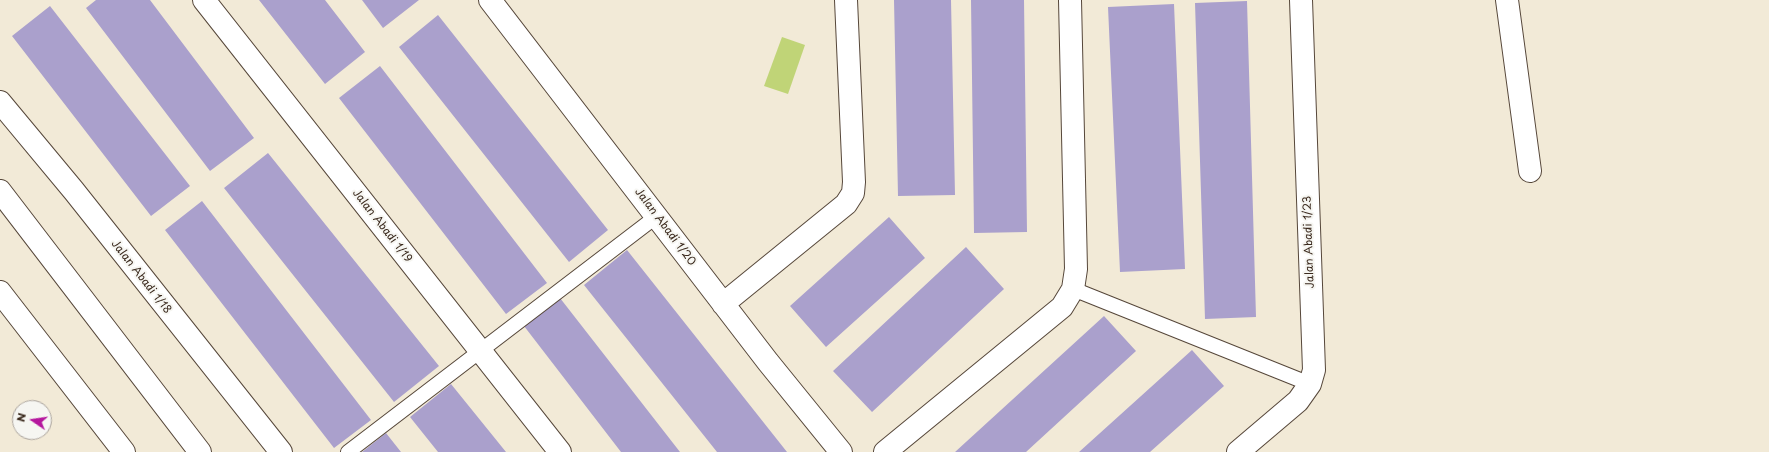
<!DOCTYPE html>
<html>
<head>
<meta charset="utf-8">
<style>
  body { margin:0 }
  #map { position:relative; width:1769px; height:452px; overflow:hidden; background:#f2ead7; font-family:"Playpen Sans",sans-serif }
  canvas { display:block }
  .north { position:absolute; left:12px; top:400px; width:40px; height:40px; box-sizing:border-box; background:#f6f6f2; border:1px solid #aba49d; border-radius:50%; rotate:283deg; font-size:11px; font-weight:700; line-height:16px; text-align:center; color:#3b2a1e }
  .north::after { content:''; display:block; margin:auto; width:14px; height:18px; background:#b5179e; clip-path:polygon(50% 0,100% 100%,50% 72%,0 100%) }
</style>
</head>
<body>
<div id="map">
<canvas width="1769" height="452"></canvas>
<div class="north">N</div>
</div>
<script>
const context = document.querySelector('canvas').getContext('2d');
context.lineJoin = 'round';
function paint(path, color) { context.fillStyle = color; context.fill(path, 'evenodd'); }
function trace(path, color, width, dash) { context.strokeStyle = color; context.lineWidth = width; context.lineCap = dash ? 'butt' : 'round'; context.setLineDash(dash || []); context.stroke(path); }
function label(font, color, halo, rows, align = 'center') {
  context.font = font + ' "Playpen Sans",sans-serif'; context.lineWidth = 4; context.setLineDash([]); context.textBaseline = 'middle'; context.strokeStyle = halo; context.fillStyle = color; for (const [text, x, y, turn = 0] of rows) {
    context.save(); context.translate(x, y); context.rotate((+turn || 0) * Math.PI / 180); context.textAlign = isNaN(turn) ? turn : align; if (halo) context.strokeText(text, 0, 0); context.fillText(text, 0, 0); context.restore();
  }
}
paint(new Path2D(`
  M782,37l23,8 -17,49 -24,-8z`), '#c0d477');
paint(new Path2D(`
  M96,0h54l104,138 -44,33 -124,-163z
  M259,0h66l40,52 -40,32z
  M362,0h57l-36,28z
  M894,0h57l4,195 -57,1z
  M971,0h53l3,232 -53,1z
  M1247,1l9,316 -51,2 -10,-316z
  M1174,4l11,265 -65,3 -12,-265z
  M50,6l140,180 -39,30 -139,-180z
  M438,15l170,215 -39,32 -170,-215z
  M380,66l167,217 -41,31 -167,-216z
  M268,153l171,213 -45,36 -170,-214z
  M202,201l169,219 -37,28 -169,-218z
  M889,217l36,41 -99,89 -36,-41z
  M966,247l38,42 -132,123 -39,-41z
  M627,250l160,202h-70l-133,-167z
  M560,298l120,154h-59l-97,-126z
  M1104,316l32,35 -110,101h-71z
  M1192,350l32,36 -74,66h-71z
  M451,384l55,68h-68l-28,-35z
  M386,433l15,19h-39z`), '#aaa0cc');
const lane = new Path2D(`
  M1073,289l237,95
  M348,452l309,-236`);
const street = new Path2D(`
  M204,0l356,452
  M490,0l278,362 73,90
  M1507,0l23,171
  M0,102l74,89 207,261
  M0,191l200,261
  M0,292l124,160
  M723,304l123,-100 7,-11 1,-11 -8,-182
  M885,452l177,-145 11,-18 3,-20 -6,-269
  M1238,452l60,-51 12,-17 4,-14 -13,-370`);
trace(lane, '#56473a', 16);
trace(street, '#56473a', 24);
trace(lane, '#fff', 14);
trace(street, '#fff', 22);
label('11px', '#3b2a1e', '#f6f6f2', [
  ["Jalan Abadi 1/19",382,226,52],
  ["Jalan Abadi 1/20",665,227,53],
  ["Jalan Abadi 1/23",1309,242,-92],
  ["Jalan Abadi 1/18",141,277,52]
]);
</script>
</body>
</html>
